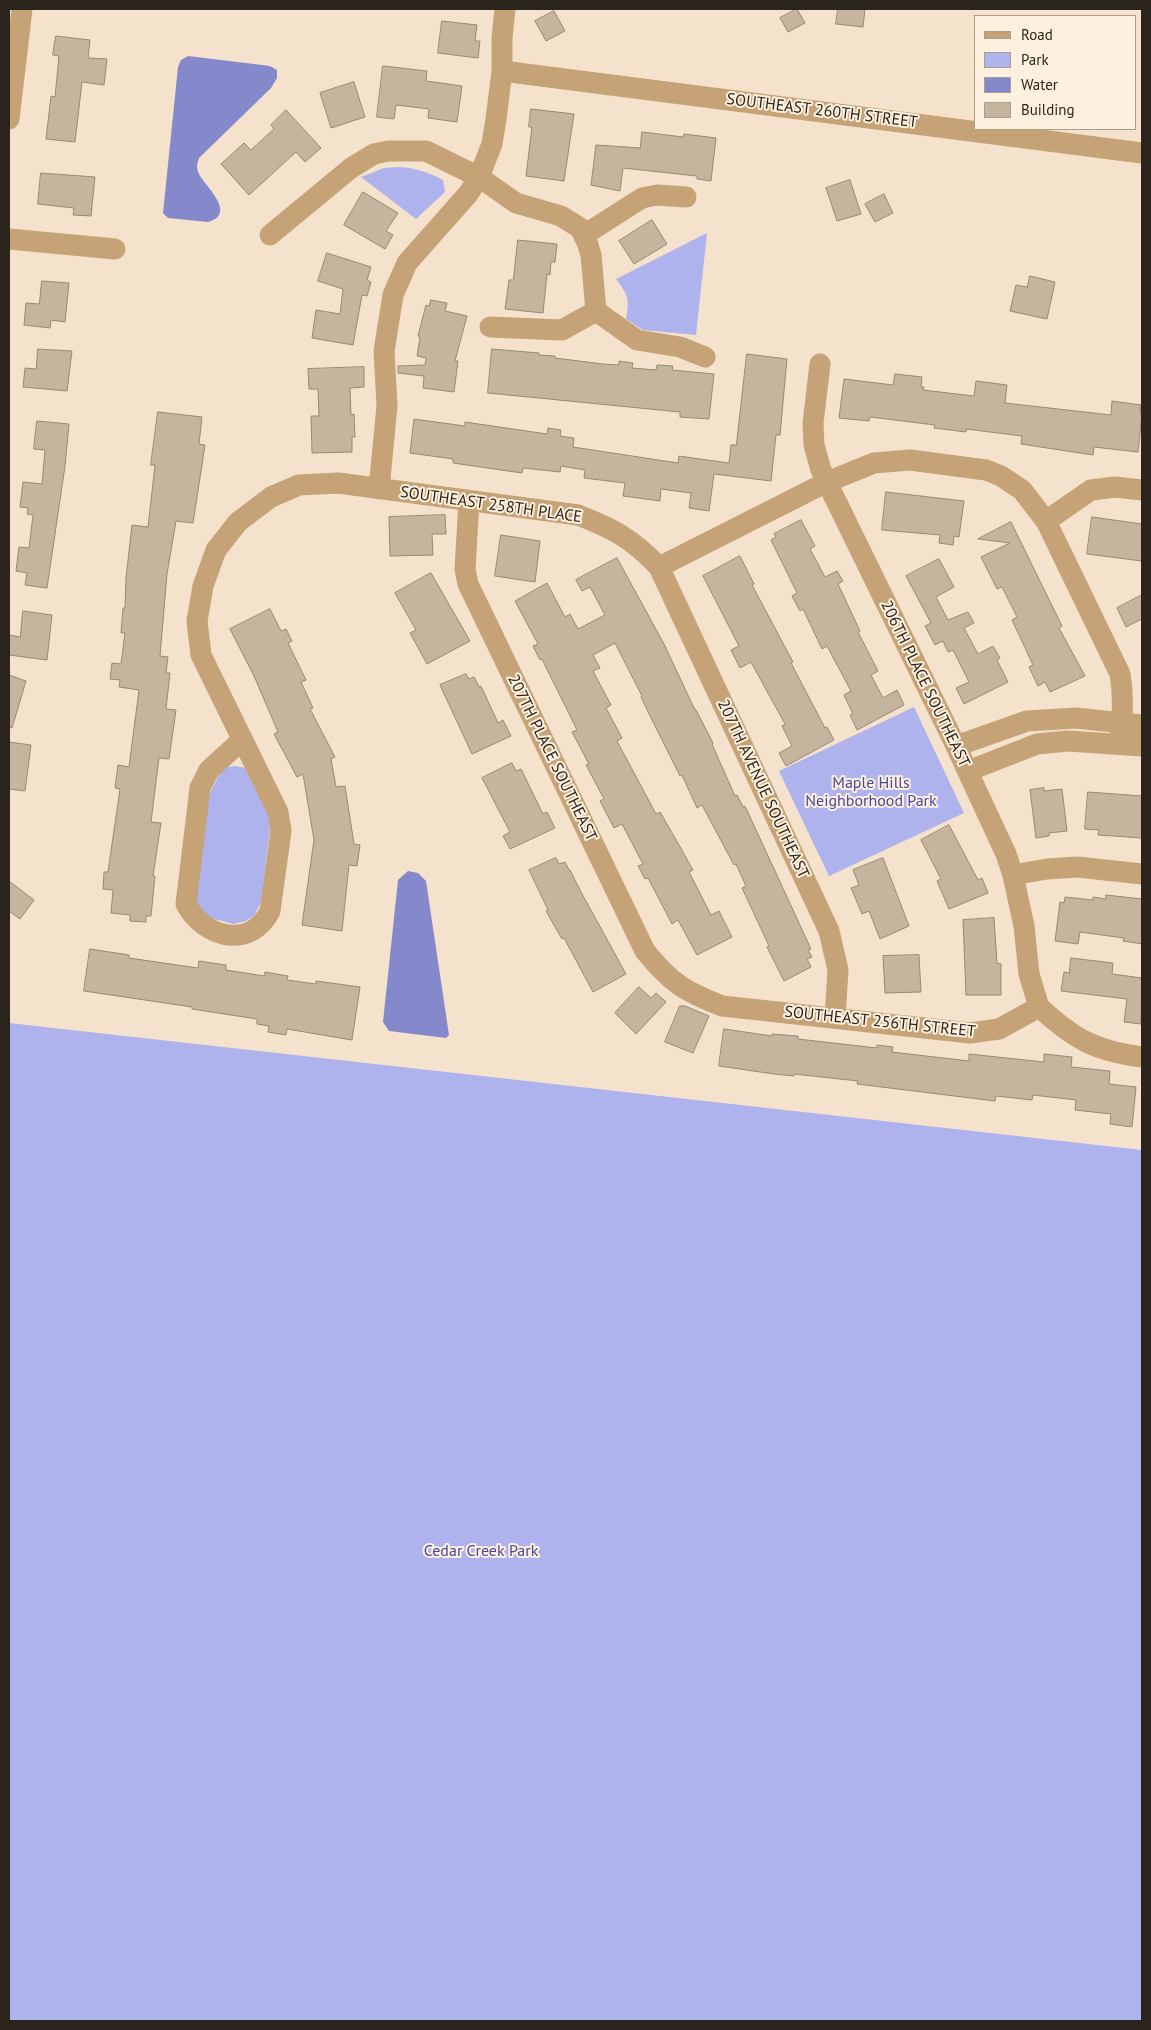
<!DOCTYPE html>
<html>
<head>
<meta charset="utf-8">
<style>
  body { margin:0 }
  #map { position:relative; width:1151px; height:2030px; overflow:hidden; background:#f4e2cc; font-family:"PT Sans",sans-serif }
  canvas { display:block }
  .frame { position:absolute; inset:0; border:10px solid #2b241c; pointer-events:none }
  .legend { position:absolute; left:974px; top:15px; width:162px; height:115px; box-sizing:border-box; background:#fef0de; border:1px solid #aa9e90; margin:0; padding:6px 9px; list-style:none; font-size:15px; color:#2b241c }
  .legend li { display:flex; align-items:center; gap:10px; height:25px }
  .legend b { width:25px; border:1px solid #aa9e90 }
</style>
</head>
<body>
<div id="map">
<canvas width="1151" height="2030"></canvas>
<div class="frame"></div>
<ul class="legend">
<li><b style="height:6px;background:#c5a376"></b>Road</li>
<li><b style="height:14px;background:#afb3ed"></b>Park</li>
<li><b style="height:14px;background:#8588cb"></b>Water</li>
<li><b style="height:14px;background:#c5b49e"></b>Building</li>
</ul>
</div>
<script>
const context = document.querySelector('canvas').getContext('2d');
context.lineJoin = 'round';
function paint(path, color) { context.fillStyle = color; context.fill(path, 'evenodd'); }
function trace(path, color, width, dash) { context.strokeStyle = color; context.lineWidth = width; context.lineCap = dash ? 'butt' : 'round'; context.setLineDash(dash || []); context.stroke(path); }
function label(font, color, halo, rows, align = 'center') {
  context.font = font + ' "PT Sans",sans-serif'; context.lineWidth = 4; context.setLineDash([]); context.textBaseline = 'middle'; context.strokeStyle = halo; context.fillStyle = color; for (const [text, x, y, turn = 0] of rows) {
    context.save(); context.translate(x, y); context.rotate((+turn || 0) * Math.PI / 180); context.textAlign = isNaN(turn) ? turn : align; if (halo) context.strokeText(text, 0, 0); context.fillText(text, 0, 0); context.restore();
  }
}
paint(new Path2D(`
  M399,167c17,1 29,5 44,13l2,12 -29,27 -55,-42 23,-9z
  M707,233l-11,102 -53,-5 -17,-11c4,-20 2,-24 -10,-40z
  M914,707l50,106 -135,63 -50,-105z
  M236,766l9,2 23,45 2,16 -9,73 -7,14 -8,5 -13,3 -26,-7 -13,-19 14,-101 12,-24 7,-6z
  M9,1023l1133,127v871h-1133z`), '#afb3ed');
paint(new Path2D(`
  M188,56l82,10 7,4v8l-6,10 -72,70c-2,6 -3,10 0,16 6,12 39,40 9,48l-40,-4 -5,-5 15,-146 3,-7z
  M408,871l10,2 8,8 23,154 -3,3 -57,-7 -6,-9 15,-142z`), '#8588cb');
const building = new Path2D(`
  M797,9l8,14 -17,9 -8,-14z
  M838,9h27l-2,18 -27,-3z
  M554,11l11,20 -19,10 -11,-20z
  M442,21l35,4 -2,16h5l-2,17 -40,-5z
  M56,36l34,4 -2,18 19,1 -3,26 -22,-3 -7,60 -29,-3 5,-43 4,1 4,-41 -6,-1z
  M383,66l44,5 -1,10 36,5 -5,36 -29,-4 1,-9 -33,-4 -2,14 -17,-2z
  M354,82l11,35 -34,11 -11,-35z
  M531,109l43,5 -10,67 -38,-5 6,-49h-3z
  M286,110l35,38 -16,14 -9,-10 -47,43 -28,-31 23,-21 7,7 23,-21 -3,-4z
  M642,132l41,5 1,-3 32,4 -5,43 -14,-2v-3l-74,-8 -3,23 -29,-6 5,-40 44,3z
  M41,173l54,4 -4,39 -18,-1 1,-7 -36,-4z
  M850,180l11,34 -24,7 -11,-33z
  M363,192l35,21 -12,18 7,4 -8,14 -41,-24z
  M884,194l9,19 -18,9 -10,-18z
  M652,220l15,24 -33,20 -15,-23z
  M518,240l39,4 -2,18h-4l-1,13 -3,-1 -4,39 -38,-4 4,-29h4z
  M327,253l44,14 -4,13 4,2 -4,14 -5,-1 -9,50 -41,-7 4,-28 24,4 3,-25 -25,-8z
  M1030,276l25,6 -8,37 -37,-8 6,-26 11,2z
  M42,281l27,2 -4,39 -14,-2 -1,8 -26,-3 2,-22 13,1z
  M431,300l16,3 -2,8 22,5 -12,45h3l-4,31 -31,-4 1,-12 -26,-3v-7l27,-1 1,-7 -9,-2 3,-19 -2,-1 8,-31 3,1z
  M38,349l34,2 -5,40 -44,-4 2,-19 11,1z
  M492,349l47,4v2l16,1v2l48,6 16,1v-4l14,2 -1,5 24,2 1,-5 16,1 -1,4 42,4 -5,45 -29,-2v-5l-192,-19z
  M747,354l40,5 -7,76h-4l-5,46 -57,-7 -5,37 -20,-3 2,-15 -30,-4 -1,12 -37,-5 2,-13 -41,-5 1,-8 -24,-4 -1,6 -37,-4 -1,5 -69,-10v-4l-43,-6 4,-34 51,7v-4l82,12 1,-6 13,2 -1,6 14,2 -1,9 105,16 1,-7 50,7 2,-18h5z
  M364,367v20l-14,1 1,27 3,-1 1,23h-3v15l-40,1 -1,-37h8l-1,-27h-9l-1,-20z
  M895,374l27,3 -1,10h3l-1,3 51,6 2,-15 31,4 -2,18 106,12 1,-14 29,4 -1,9h2l-4,38 -44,-5 -1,8 -72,-11 1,-8 -56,-7v3l-32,-4 1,-3 -65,-8 -1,4 -30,-3 5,-39 49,6z
  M158,412l44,5 -3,27 6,1 -12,78 -17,-2 -9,53 -7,82 8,1 -2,16h4l-4,36 10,1 -7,49 -10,-1 -8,64 10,1 -8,53h2l-4,40h-5v6l-16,-1v-6l-19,-2 2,-23 -10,-1 1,-17h4l12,-83 -5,-1 3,-23 11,2 10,-77 -20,-3 1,-7 -10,-1 2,-16 9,1 4,-31h-4l2,-25h2l1,-30 6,-53 16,2 7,-62h-4z
  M37,421l32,3 -4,42 -18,122 -22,-3 2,-12 -11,-2 3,-24 10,1 4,-33 -6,-1 1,-6 -8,-1 3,-25 19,2 3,-34 -11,-1z
  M886,492l78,9 -5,36 -5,-1 -1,9 -14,-2 1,-8 -58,-5z
  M445,515l1,19h-14l1,21 -43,1 -1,-39z
  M1092,517l50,7v37l-55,-7z
  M801,520l14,26 -5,3 15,28 12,-6 6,10 -5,3 22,47 -2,1 20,39 -7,4 12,23 14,-8 7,15 -47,25 -7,-15 3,-1 -9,-19 7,-4 -24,-45 -5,3 -19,-40 -3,2 -8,-15 5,-3 -26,-53 5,-3 -2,-3z
  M1011,522l51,104 -3,2 26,48 -35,16 -5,-10 -7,4 -9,-19 4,-2 -21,-45 5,-3 -15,-30 -5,2 -16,-32 29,-14 -32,-4z
  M501,535l39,6 -5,41 -40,-6z
  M740,556l14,28 -2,1 41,77 -2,1 34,65 2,-1 7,13 -48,26 -7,-13 13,-7 -10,-20 3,-2 -34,-62 -11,6 -9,-18 8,-4 -36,-70z
  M617,558l47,86 31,66h1l17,33 -1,1 23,52 2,-1 6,12 2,-1 66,143 -3,1 4,7 -5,2 4,8 -27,14 -17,-34 2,-1 -27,-58 4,-2 -10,-22 -2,1 -32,-60 -5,3 -15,-33 -2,1 -30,-60 -9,-19 1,-1 -27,-53 -22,12 7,13 -7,3 18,34 -5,3 16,30 -5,3 39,73 4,-2 19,33 14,25 -4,2 22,43 8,-4 13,26 -35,18 -19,-35 -6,4 -24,-46 -3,1 -7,-13 5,-2 -21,-40 -8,4 -14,-27 4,-2 -18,-34 3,-1 -17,-32 5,-2 -35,-71 -2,1 -7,-14 5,-2 -23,-43 32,-18 18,34 5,-3 8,15 27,-14 -15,-28 -8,4 -6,-11z
  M939,559l15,28 -18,10 12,23 20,-8 6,11 -10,5 14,26 15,-8 7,12 -3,2 11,22 -44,22 -8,-16 13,-6 -16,-32 -5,2 -5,-11 -8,4 -10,-19 6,-3 -25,-47z
  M431,573l39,68 -43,23 -17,-31 6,-3 -21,-37z
  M1142,595v24l-16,8 -9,-19z
  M270,609l11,22 5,-2 6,12 -4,2 18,37 -5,2 12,26 -3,1 25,48 -4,2 5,28 9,-1 9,58 6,1 -3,21 -8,-1 -7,66 -40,-6 12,-85 -11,-66 -6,3 -23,-43 4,-2 -24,-56 -24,-47z
  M23,611l29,4 -5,45 -38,-5v-20l11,2z
  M466,674l3,5 5,-2 5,10 2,-1 17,37 5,-3 8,16 -39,18 -32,-69z
  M9,675l17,6 -14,47 -3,-1z
  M9,742l22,3 -6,46 -16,-2z
  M512,763l4,8 5,-2 22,45 4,-2 8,16 -45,21 -7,-13 7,-4 -28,-54z
  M1044,788v3l18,-2 5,42 -18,2v3l-13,2 -6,-48z
  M1088,792l54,4v42l-44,-3 1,-5 -14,-1z
  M949,825l29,55 4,-2 6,15 -39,16 -12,-28 4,-2 -20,-39z
  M556,858l3,6 6,-2 4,8h1l11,22 45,82 -33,18 -29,-54 -2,1 -16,-28 2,-1 -19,-40z
  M883,858l26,68 -29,13 -11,-28 -7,3 -11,-26 8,-3 -6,-15z
  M9,881l25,19 -14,19 -11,-8z
  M1106,895l36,4v45l-19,-3 1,-3 -44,-6 -2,12 -23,-3 5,-39 4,1 1,-6 28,3v-3l13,2z
  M994,918l3,45 4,1v31h-35l-3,-75z
  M90,949l39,6v3l69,10 1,-7 27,4v5l38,6 1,-4 23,4 -1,4 29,4v-3l44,6 -8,53 -65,-11 -1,6 -18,-3 1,-6 -12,-2v-5l-65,-10v-2l-108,-16z
  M919,955l2,37 -36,1 -2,-37z
  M1071,958l42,5 -1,11 30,4 -1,46 -17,-2 3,-23 -66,-8 3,-19 5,1z
  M639,987l12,11 5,-5 10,9 -30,32 -21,-21z
  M680,1006h5l24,10 -16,37 -28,-11z
  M724,1029l48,7v-2l26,2v3l79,9v-3l16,2 -1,5 77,9v-7l75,8v-8l28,3 -1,10 39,4 -1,13 27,3 -4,40 -22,-3 1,-10 -36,-4 1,-10 -43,-5 -1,5 -36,-4 -1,5 -138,-17 1,-3 -64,-7v2l-20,-2 -55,-8z`);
paint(building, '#c5b49e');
trace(building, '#988874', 1);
trace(new Path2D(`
  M502,71l640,82
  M9,119l13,-110
  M270,235l81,-67 23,-14 14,-3h38l53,26 37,26 45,13 19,12 7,14 4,13 5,56
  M584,235l58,-37 15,-3 29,2
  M9,239l106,10
  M490,327l72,3 34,-19 41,29 43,7 25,10
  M820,364l-7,59 1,22 7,25 134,274 51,110 7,21 11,51 5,48 10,33
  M379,489l8,-83 -3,-55 9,-56 14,-32 61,-69 11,-17 13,-33 4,-25 6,-48v-33l3,-29
  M469,501l-4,68 3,15 177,367c26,32 39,40 77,55l248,27 29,-4 40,-22
  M1046,521l45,-31 24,-3 27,3
  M659,567l168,-85 47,-19 36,-3 76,10 15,6 21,14 24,31 74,153c4,24 3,45 -1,69
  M242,740l-33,30 -9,18 -14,116c18,34 64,46 84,7l11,-80 -3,-19 -77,-157 -4,-34 6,-35 13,-36 22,-28 33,-25 28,-12 39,-2 240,32c36,14 53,23 81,52l170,364 9,39 -3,48
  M956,746l71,-25 49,-3 66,7
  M968,771l69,-27 31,-3 74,5
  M1013,875l34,-6 31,-2 64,7
  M1039,1007c35,32 56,44 103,50`), '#c5a376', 21);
label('16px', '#2b241c', '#fef0de', [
  ["SOUTHEAST 260TH STREET",822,111,7],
  ["SOUTHEAST 258TH PLACE",491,505,8],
  ["206TH PLACE SOUTHEAST",925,684,64],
  ["207TH PLACE SOUTHEAST",552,758,64],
  ["207TH AVENUE SOUTHEAST",763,789,65],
  ["SOUTHEAST 256TH STREET",880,1022,6]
]);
label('16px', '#494799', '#fef0de', [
  ["Maple Hills",871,783],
  ["Neighborhood Park",871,801],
  ["Cedar Creek Park",481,1551]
]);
</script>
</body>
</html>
